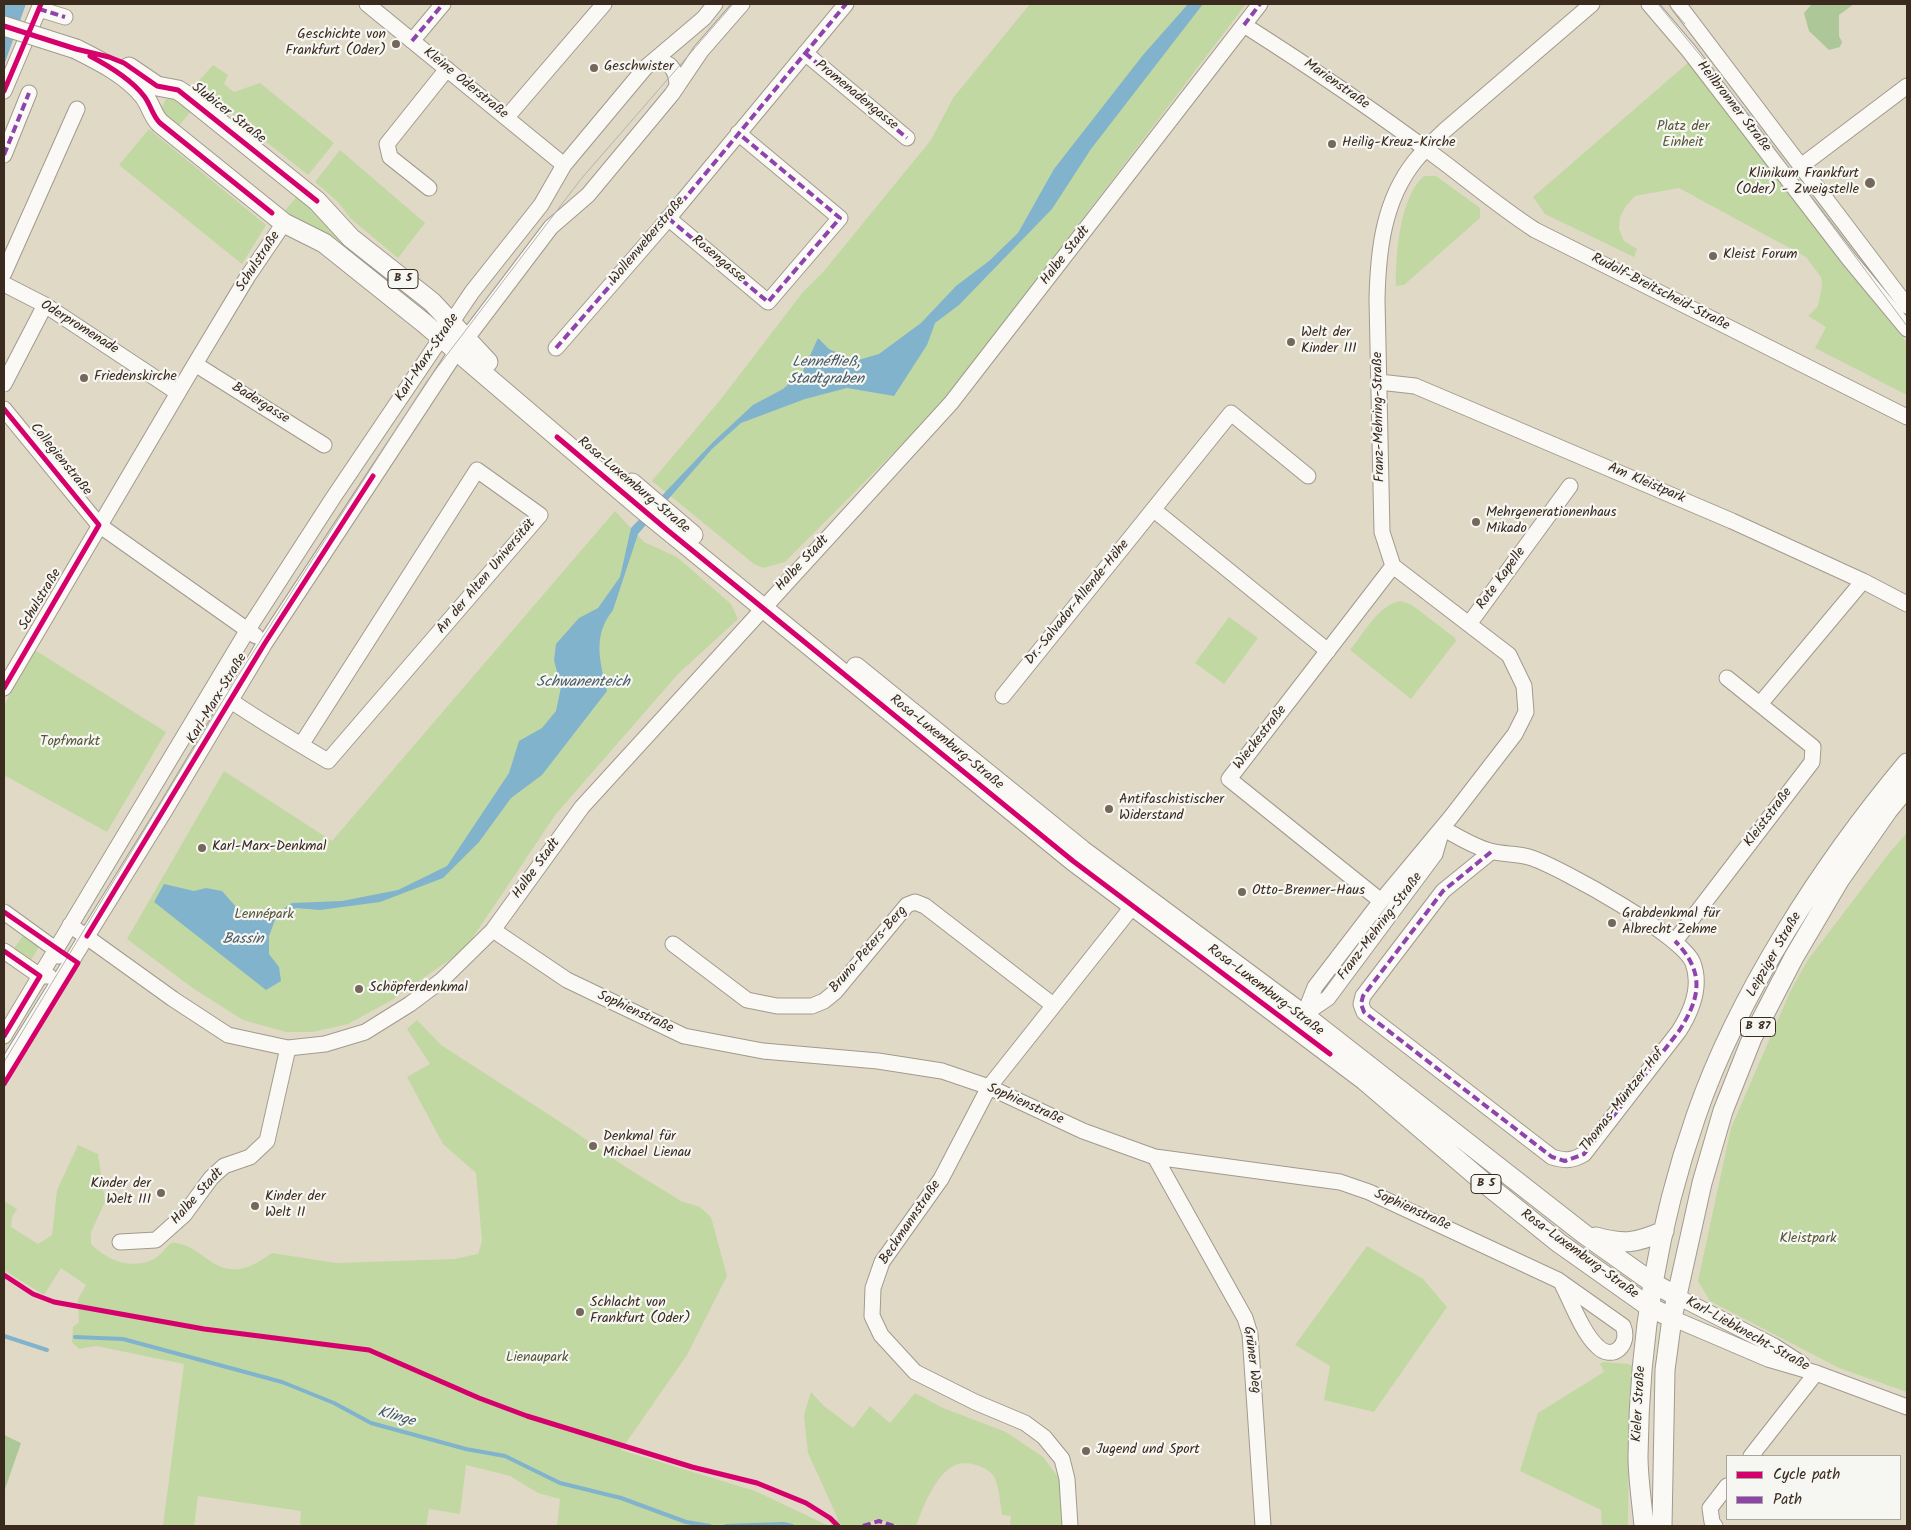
<!DOCTYPE html>
<html>
<head>
<meta charset="utf-8">
<style>
  body { margin:0 }
  #map { position:relative; width:1911px; height:1530px; overflow:hidden; background:#e0d9c6; font-family:Kalam,sans-serif }
  canvas { display:block }
  .frame { position:absolute; inset:0; border:5px solid #3b2a1e; pointer-events:none }
  .legend { position:absolute; left:1726px; top:1455px; width:175px; height:65px; box-sizing:border-box; background:#f6f6f2; border:1px solid #aba49d; margin:0; padding:6px 9px; list-style:none; font-size:15px; color:#3b2a1e }
  .legend li { display:flex; align-items:center; gap:10px; height:25px }
  .legend b { width:25px; border:1px solid #aba49d }
</style>
</head>
<body>
<div id="map">
<canvas width="1911" height="1530"></canvas>
<div class="frame"></div>
<ul class="legend">
<li><b style="height:6px;background:#d6006c"></b>Cycle path</li>
<li><b style="height:6px;background:#8e44ad"></b>Path</li>
</ul>
</div>
<script>
const context = document.querySelector('canvas').getContext('2d');
context.lineJoin = 'round';
function paint(path, color) { context.fillStyle = color; context.fill(path, 'evenodd'); }
function trace(path, color, width, dash) { context.strokeStyle = color; context.lineWidth = width; context.lineCap = dash ? 'butt' : 'round'; context.setLineDash(dash || []); context.stroke(path); }
function label(font, color, halo, rows, align = 'center') {
  context.font = font + ' Kalam,sans-serif'; context.lineWidth = 4.5; context.setLineDash([]); context.textBaseline = 'middle'; context.strokeStyle = halo; context.fillStyle = color; for (const [text, x, y, turn = 0] of rows) {
    context.save(); context.translate(x, y); context.rotate((+turn || 0) * Math.PI / 180); context.textAlign = isNaN(turn) ? turn : align; if (halo) context.strokeText(text, 0, 0); context.fillText(text, 0, 0); context.restore();
  }
}
paint(new Path2D(`
  M1030,4h216l-305,401 -156,157 -22,6 -9,-4 -102,-83 69,-82 82,-107 21,-21 107,-131 22,-42z
  M1689,62l214,275 4,7v51l-92,-47 11,-21 -18,-11 10,-10 4,-20 -1,-9 -15,-20 -127,-69 -44,8 -9,10 -6,11 -1,12 5,12 13,8 -3,8 -89,-43 -12,-17z
  M213,65l15,10 -4,9 10,8 26,-9 74,60 -26,32 -113,-90z
  M170,97l22,13 -15,18 -16,-18 4,-10z
  M149,129l117,96 -24,39 -123,-99z
  M340,150l85,73 -27,35 -48,-40 -12,-16 -23,-20z
  M1424,176h12l44,32v10l-76,67 -8,1c-1,-30 4,-90 28,-110z
  M300,193l59,60 -2,2 -76,-40z
  M615,511l29,31 33,15 54,47 7,15 -60,55 -122,140 -91,135 -73,51 -44,24 -35,8h-27l-43,-12 -49,-31 -67,-50 97,-168 108,70z
  M1401,601l11,4 43,33 1,3 -45,58 -61,-49c13,-16 30,-47 51,-49z
  M1229,617l29,21 -34,46 -29,-21z
  M33,649l133,83 -59,100 -103,-57v-69z
  M1907,833v559l-68,-24 -129,-67 -12,-20 33,-153 59,-136 17,-31 83,-109z
  M24,934l16,11 -10,17 -17,-12z
  M417,1020l24,25 127,82 56,39 57,35 19,6 11,10 16,59 -40,79 -66,95 134,41 74,35h-272l3,-27 -22,-6 -28,-17 -44,-11 -6,49 -31,-5 -3,17h-126l1,-15 -103,-15 -4,30h-31l21,-162 -88,-18 -17,3 -7,-7 1,-15 6,-5 -1,-23 8,-14 -25,-17 -17,27 -40,-25v-69l13,8 -5,8 -1,10 27,17 14,-9 5,-45 21,-45 20,9 7,48 -14,30v12c17,17 40,26 63,15 6,-3 12,-12 17,-16 7,-1 12,2 18,4 10,5 17,12 26,17 21,12 39,2 57,-11l64,10 118,-4 24,-5 4,-13 -6,-68 -33,-29 -36,-67 23,-13 -23,-35z
  M1367,1246l56,33 24,28 -73,105 -50,-12 6,-34 -35,-21z
  M1603,1362l25,2 10,4 -9,53 -1,105h-26l-1,-16 -81,-39 18,-58 66,-41 -4,-8z
  M811,1392l13,14 29,22 17,-22 20,17 25,-30 28,15 63,24 37,25 18,24 2,45h-53l1,-10 -9,-1c-2,-11 -2,-23 -6,-34 -3,-9 -11,-13 -20,-16 -33,-13 -51,37 -60,61h-15l-24,-7 -18,7h-30l9,-7 -30,-66 -4,-38z`), '#c1d8a3');
paint(new Path2D(`
  M1812,4h42l-15,11v21l3,6 -2,5 -11,3 -20,-19 -5,-18z
  M4,1435l17,8 -17,49z`), '#aec799');
paint(new Path2D(`
  M4,4h22l-22,61z
  M1188,4h15l-112,145 -39,60 -93,96 -24,18 -8,22 -33,51 -47,-8 -42,11 -64,24 -29,26 -74,85 -25,76c-21,26 -13,52 -6,81l-65,84 -31,23 -32,44 -36,36 -63,24 -60,8 -24,-2 -21,12 -6,16v18l10,13 2,14 -15,9 -112,-88 10,-18 30,7 12,-3 16,3 15,17 15,8h21l19,-13 50,-2 56,-11 49,-24 62,-93 10,-32 23,-13 14,-17 5,-24 -7,-27 2,-16 23,-26 19,-10 22,-31 11,-49 82,-86 40,-37 30,-16 20,-18 15,-33 11,11 26,12 24,-7 42,-31 35,-37 33,-25 29,-28 36,-64 89,-114z`), '#81b3cd');
trace(new Path2D(`
  M4,1336l43,14
  M75,1337l48,2 159,43 52,21 37,20 95,26 39,7 55,27 61,15 65,24 24,4
  M726,1526l58,-2 8,2`), '#81b3cd', 4);
const minor = new Path2D(`
  M367,4l197,161
  M1649,4l40,47 160,208 58,70
  M1678,4l229,302
  M39,9l26,8
  M1244,25c66,42 131,86 194,133 32,24 63,50 97,72l372,187
  M412,41l31,-37
  M805,53l102,85
  M652,62c18,-3 25,8 25,25
  M4,91l37,-87
  M507,117l97,-113
  M4,155l25,-62
  M1801,166l106,-80
  M429,188l-39,-31 -3,-13 60,-75
  M668,218l100,84 72,-84 -102,-85
  M4,273l73,-164
  M4,284l41,21 133,88
  M556,348l106,-122 184,-222
  M195,364l129,81
  M1379,382l36,4 52,22 265,113 131,60 44,23
  M4,384l41,-79
  M4,409l95,116 157,111
  M1154,510l174,141
  M1469,624l101,-138
  M4,688l191,-324 53,-88 36,-53
  M222,695c34,23 70,45 106,66l212,-246 -63,-45 -176,275
  M1003,696l228,-283 77,63
  M1760,704l103,-123
  M1442,828c15,8 32,19 48,23 14,4 28,2 42,7 31,11 150,77 161,105 9,24 -2,49 -14,68l-95,123c-12,7 -19,7 -32,3l-188,-145 -3,-8 2,-8 80,-105 48,-39
  M1381,901l-152,-122 164,-213
  M4,912l51,37 3,7
  M70,925l103,74 55,36 60,13 37,-4 40,-12 45,-28 32,-24 51,-50 89,-123 369,-404 309,-399
  M493,930l74,50 117,56 79,15 115,10 64,10 47,16 94,44 72,26 185,25 29,10 189,88 65,46c8,19 -11,36 -26,20 -15,-14 -26,-45 -36,-64
  M1675,941l137,-179 1,-15 -86,-69
  M673,944l74,56 30,6h35l12,-5 11,-9 72,-87 8,-3 10,4 128,99
  M4,951l36,25h9
  M1303,1015l25,-17 107,-144 7,-24
  M1304,1015l11,-28 66,-86 70,-84 64,-83 11,-22 -2,-26 -15,-31 -116,-89 -11,-34 -5,-232c1,-48 6,-99 38,-139 9,-11 19,-20 29,-30l148,-127
  M4,1036l243,-405 86,-133 139,-206 69,-87 23,-40 81,-97 59,-50 11,-14
  M4,1070l160,-258 101,-169 192,-292 94,-124 37,-32 84,-101 29,-43 41,-47
  M1155,1157l90,161 5,16 13,192
  M120,1242l36,-2 28,-25 27,-37 13,-12 26,-9 17,-16 21,-93
  M1678,1297l96,49 28,18
  M1672,1318l96,41 48,14 91,34
  M1751,1456l65,-83
  M1070,1526l-3,-47 -5,-20 -18,-22 -19,-14 -50,-21 -60,-30 -34,-37 -9,-19 1,-28 9,-26 59,-83 48,-92 143,-180
  M1715,1526l-3,-4 -2,-14 17,-22`);
const major = new Path2D(`
  M76,49c24,12 52,26 68,47 7,9 8,19 16,27l124,100 40,20 100,80 218,186 431,352 291,219 123,105 72,58 89,63 24,12
  M129,67l28,19 21,4 6,4 133,107 34,37 81,64 56,60
  M632,483l61,52
  M856,667l226,183 222,165 280,219 69,49 25,14
  M1596,1237c29,8 40,6 68,-6
  M1644,1526c-2,-23 -6,-47 -6,-70 1,-116 20,-231 58,-340 42,-122 128,-254 211,-353
  M1662,1526l3,-156 7,-52 30,-135 21,-72 29,-73 42,-81 46,-78 48,-69 19,-23`);
trace(minor, '#a19a8e', 17);
trace(major, '#a19a8e', 21);
trace(minor, '#faf9f6', 15);
trace(major, '#faf9f6', 19);
trace(new Path2D(`
  M1658,4l97,118 152,204
  M1668,4l17,20
  M4,1062l232,-383 191,-298 154,-202 152,-175`), '#b5b2ad', 1);
const majorBridge = new Path2D(`
  M4,26l72,23`);
trace(majorBridge, '#a19a8e', 21, []);
trace(majorBridge, '#faf9f6', 19);
trace(new Path2D(`
  M39,9l26,8
  M1244,25l16,-21
  M412,41l31,-37
  M805,53l102,85
  M4,155l25,-62
  M668,218l100,84 72,-84 -102,-85
  M556,348l106,-122 184,-222
  M1491,852l-48,39 -80,105 -2,8 3,8 188,145 13,4 19,-7 95,-123c22,-34 26,-59 -4,-90
  M863,1526l16,-5 15,5`), '#8e44ad', 4, [8, 4]);
trace(new Path2D(`
  M4,26l72,23 33,8 15,6 33,23 21,4 139,111
  M90,56c19,10 41,23 54,40 7,9 8,19 16,27l112,90
  M4,91l37,-87
  M4,409l95,116 -95,163
  M557,437l109,92 407,332 257,193
  M4,912l74,51 -74,121
  M87,936l178,-293 108,-167
  M4,951l36,25 -36,60
  M4,1275l29,19 21,8 150,27 165,21 110,48 48,18 165,51 65,16 49,20 24,15 8,8`), '#d6006c', 5);
for (const [x, y, r, color] of [
  [396,44,5,"#756759"],
  [594,68,5,"#756759"],
  [1332,144,5,"#756759"],
  [1870,183,6,"#756759"],
  [1713,256,5,"#756759"],
  [1291,342,5,"#756759"],
  [84,378,5,"#756759"],
  [1476,522,5,"#756759"],
  [1109,809,5,"#756759"],
  [202,848,5,"#756759"],
  [1242,892,5,"#756759"],
  [1612,923,5,"#756759"],
  [359,989,5,"#756759"],
  [593,1146,5,"#756759"],
  [161,1193,5,"#756759"],
  [255,1206,5,"#756759"],
  [580,1312,5,"#756759"],
  [1086,1451,5,"#756759"]
]) { const dot = new Path2D(); dot.arc(x, y, r, 0, 2 * Math.PI); context.fillStyle = color; context.fill(dot); trace(dot, '#f6f6f2', 2); }
for (const [x, y, w] of [
  [403,279,30],
  [1758,1027,35],
  [1486,1184,30]
]) { const box = new Path2D(); box.roundRect(x - w / 2, y - 9.5, w, 19, 4); context.fillStyle = '#f6f6f2'; context.fill(box); trace(box, '#3b2a1e', 1); }
label('bold 12px', '#3b2a1e', null, [
  ["B 5",403,279],
  ["B 87",1758,1027],
  ["B 5",1486,1184]
]);
label('14px', '#3b2a1e', '#f6f6f2', [
  ["Geschichte von",386,36,"right"],
  ["Frankfurt (Oder)",386,52,"right"],
  ["Geschwister",604,68],
  ["Heilig-Kreuz-Kirche",1342,144],
  ["Klinikum Frankfurt",1859,175,"right"],
  ["(Oder) - Zweigstelle",1859,191,"right"],
  ["Kleist Forum",1723,256],
  ["Welt der",1301,334],
  ["Kinder III",1301,350],
  ["Friedenskirche",94,378],
  ["Mehrgenerationenhaus",1486,514],
  ["Mikado",1486,530],
  ["Antifaschistischer",1119,801],
  ["Widerstand",1119,817],
  ["Karl-Marx-Denkmal",212,848],
  ["Otto-Brenner-Haus",1252,892],
  ["Grabdenkmal für",1622,915],
  ["Albrecht Zehme",1622,931],
  ["Schöpferdenkmal",369,989],
  ["Denkmal für",603,1138],
  ["Michael Lienau",603,1154],
  ["Kinder der",151,1185,"right"],
  ["Welt III",151,1201,"right"],
  ["Kinder der",265,1198],
  ["Welt II",265,1214],
  ["Schlacht von",590,1304],
  ["Frankfurt (Oder)",590,1320],
  ["Jugend und Sport",1096,1451]
], 'left');
label('14px', '#3b2a1e', '#f6f6f2', [
  ["Kleine Oderstraße",465,84,39],
  ["Marienstraße",1336,85,35],
  ["Promenadengasse",856,96,39],
  ["Heilbronner Straße",1733,107,52],
  ["Slubicer Straße",228,114,38],
  ["Wollenweberstraße",648,241,-50],
  ["Halbe Stadt",1066,256,-52],
  ["Rosengasse",718,260,40],
  ["Schulstraße",259,262,-57],
  ["Rudolf-Breitscheid-Straße",1660,293,27],
  ["Oderpromenade",79,328,32],
  ["Karl-Marx-Straße",428,358,-56],
  ["Badergasse",260,404,32],
  ["Franz-Mehring-Straße",1380,417,-91],
  ["Collegienstraße",60,460,51],
  ["Am Kleistpark",1646,484,23],
  ["Rosa-Luxemburg-Straße",633,486,40],
  ["Halbe Stadt",803,564,-47],
  ["An der Alten Universität",487,577,-50],
  ["Rote Kapelle",1502,579,-54],
  ["Schulstraße",41,600,-59],
  ["Dr.-Salvador-Allende-Höhe",1078,603,-51],
  ["Karl-Marx-Straße",218,699,-59],
  ["Wieckestraße",1261,738,-52],
  ["Rosa-Luxemburg-Straße",946,743,39],
  ["Kleiststraße",1769,818,-53],
  ["Halbe Stadt",537,869,-54],
  ["Franz-Mehring-Straße",1381,927,-53],
  ["Bruno-Peters-Berg",869,950,-49],
  ["Leipziger Straße",1775,955,-60],
  ["Rosa-Luxemburg-Straße",1265,991,37],
  ["Sophienstraße",635,1013,25],
  ["Thomas-Müntzer-Hof",1623,1101,-52],
  ["Sophienstraße",1025,1105,24],
  ["Halbe Stadt",198,1197,-48],
  ["Sophienstraße",1412,1211,24],
  ["Beckmannstraße",911,1223,-56],
  ["Rosa-Luxemburg-Straße",1579,1255,36],
  ["Karl-Liebknecht-Straße",1747,1335,29],
  ["Grüner Weg",1251,1360,83],
  ["Kieler Straße",1640,1404,-87]
]);
label('14px', '#565638', '#f6f6f2', [
  ["Platz der",1683,128],
  ["Einheit",1683,144],
  ["Topfmarkt",70,743],
  ["Lennépark",264,916],
  ["Kleistpark",1808,1240],
  ["Lienaupark",537,1359]
]);
label('italic 15px', '#475a65', '#f6f6f2', [
  ["Lennéfließ,",826,363],
  ["Stadtgraben",826,380],
  ["Schwanenteich",583,683],
  ["Bassin",243,940],
  ["Klinge",396,1418,16]
]);
</script>
</body>
</html>
